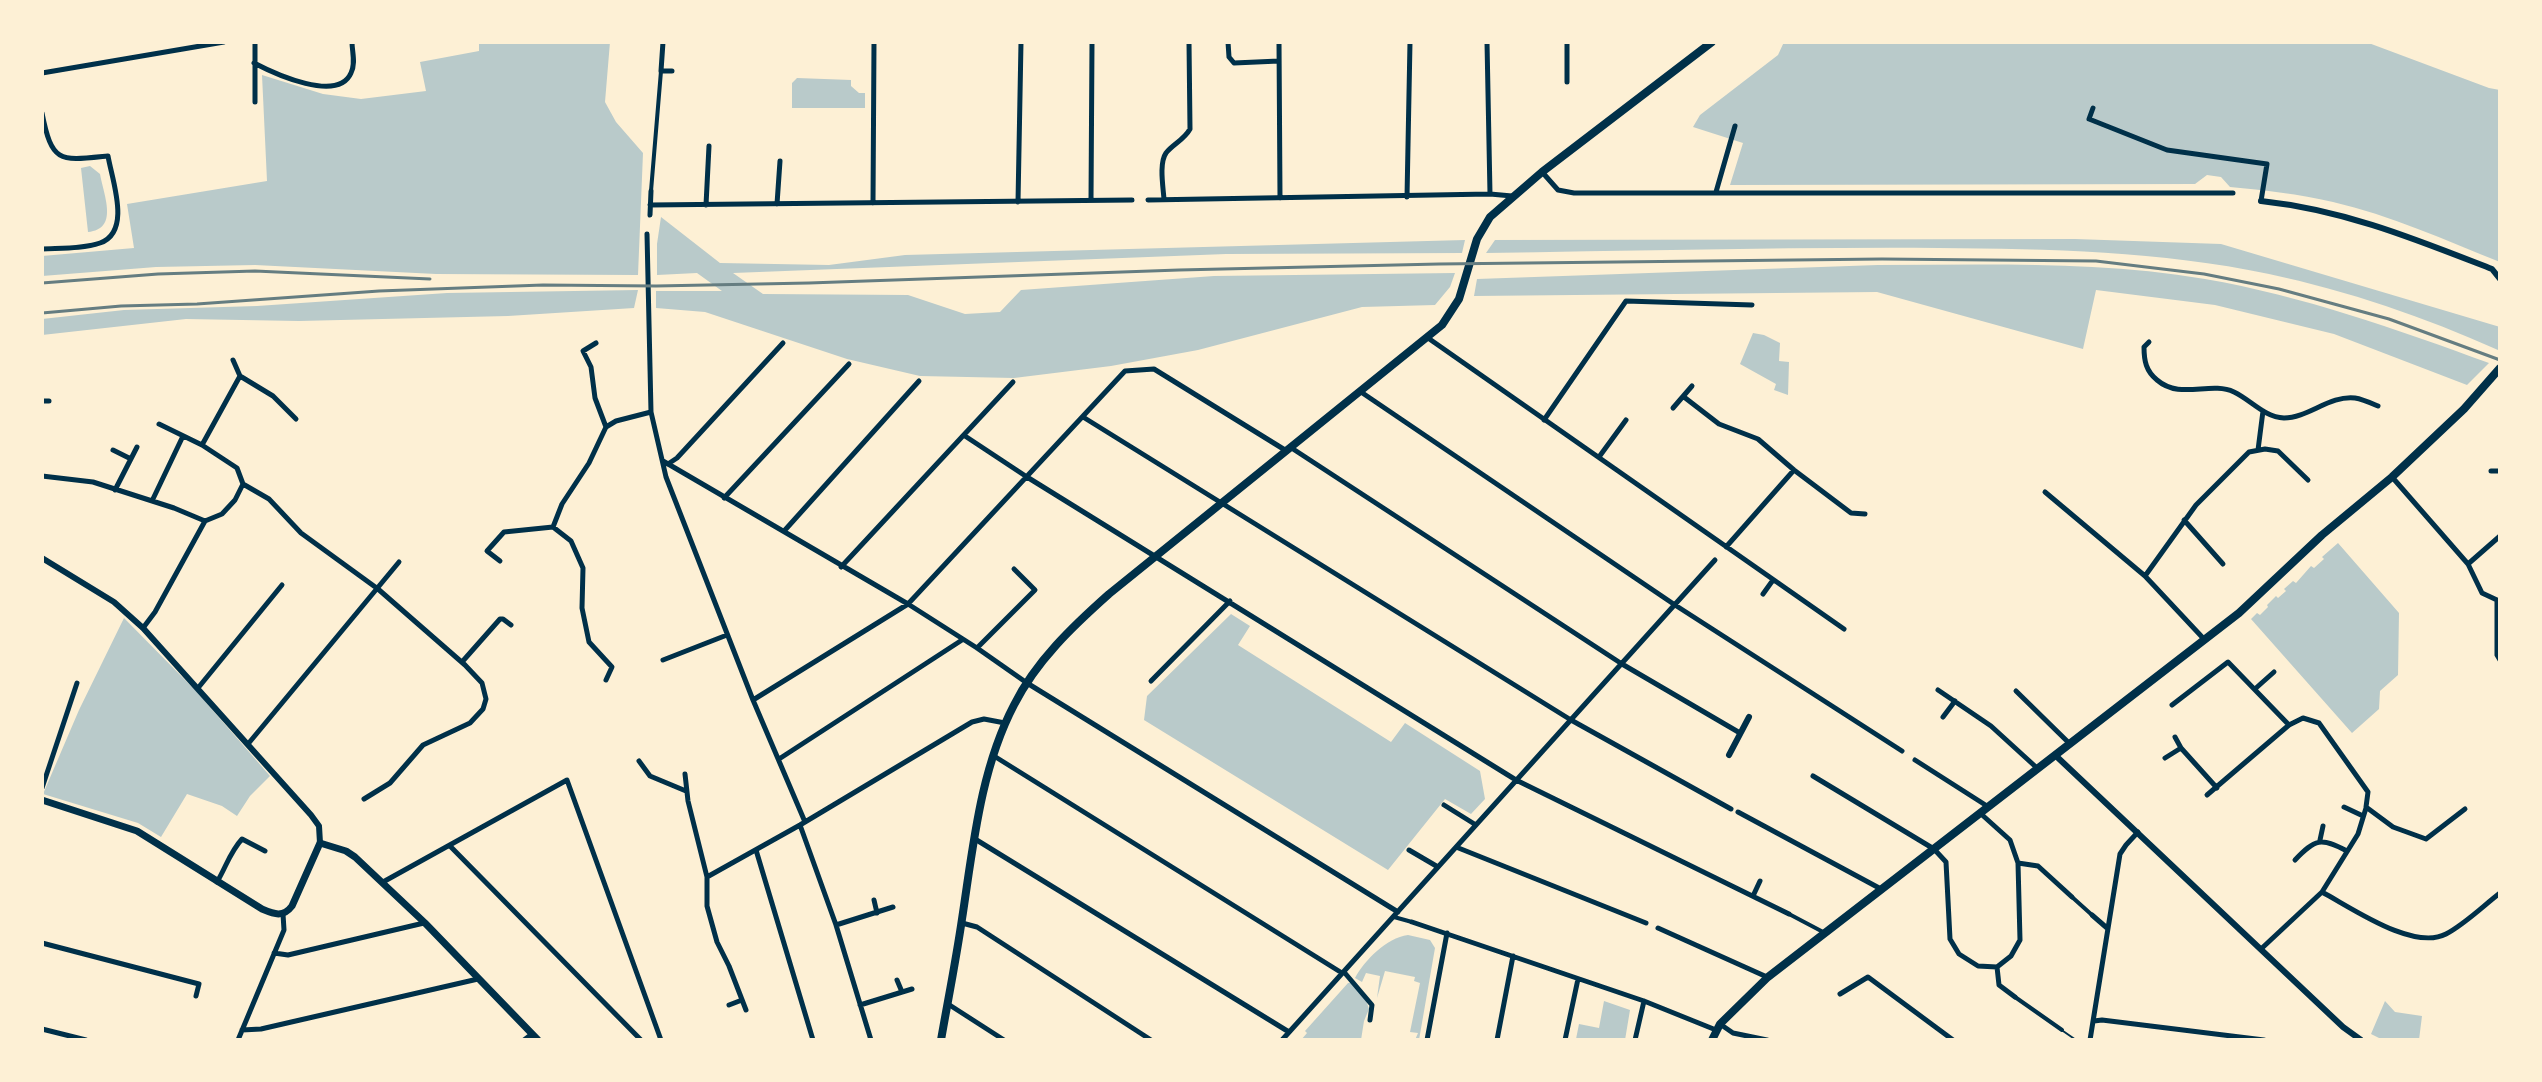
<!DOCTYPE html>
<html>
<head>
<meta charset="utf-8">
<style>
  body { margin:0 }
  #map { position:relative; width:2542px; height:1082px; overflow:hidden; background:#fdf0d5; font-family:Figtree,sans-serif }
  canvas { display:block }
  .frame { position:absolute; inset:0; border:44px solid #fdf0d5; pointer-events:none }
</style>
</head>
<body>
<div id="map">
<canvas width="2542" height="1082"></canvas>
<div class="frame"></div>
</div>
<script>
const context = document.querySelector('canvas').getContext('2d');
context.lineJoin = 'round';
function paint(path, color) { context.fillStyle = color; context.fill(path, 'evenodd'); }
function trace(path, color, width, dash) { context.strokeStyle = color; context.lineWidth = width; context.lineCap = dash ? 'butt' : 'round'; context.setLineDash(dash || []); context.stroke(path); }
paint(new Path2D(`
  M479,42h131l-5,60 11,20 27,31 -5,122 -202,-1 -181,-9 -99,2 -114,9v-20l92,-8 -7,-44 140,-23 -5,-106 61,19 38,5 65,-8 -6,-29 59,-11z
  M1784,42h582l123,46 11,2v172c-55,-22 -110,-47 -167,-60 -34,-8 -69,-12 -103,-15l-9,-10 -14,-2 -12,9 -465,1 13,-42 -50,-16 7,-12 78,-60z
  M797,78l54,2v6l8,7h6v15h-73v-25z
  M90,166l10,8c4,22 19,55 -12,58l-7,-64z
  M661,217l59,46 109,2 76,-10 560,-15 -3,13 -236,1 -493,19 30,21 145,1 57,19 35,-2 21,-22 193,-14 241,-3 -5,14 -15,18 -73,2 -164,43 -87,16 -97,12 -94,-2 -73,-17 -142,-47 -49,-4v-17h66l-25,-18 -40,2v-31z
  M2075,239l146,5 279,83 -2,23c-74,-33 -149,-59 -229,-76 -109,-23 -219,-25 -330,-26 -151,-1 -302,3 -453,5l9,-13z
  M1878,265c109,0 219,-4 327,14 98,17 191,50 284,84l-22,22 -133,-51 -119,-29 -119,-15 -13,59 -206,-57 -403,4 3,-17z
  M638,290l-4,18 -126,8 -209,5 -113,-2 -144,16v-16l82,-9 133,-4 190,-13z
  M1753,333l11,2 16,8 -1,18 10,1 -1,33 -14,-5 2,-6 -36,-20z
  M2338,543l61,70 -1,62 -18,16 -1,18 -27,24 -101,-114 6,-6 3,2 8,-8 -1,-2 9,-9 2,2 8,-7 -2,-2 9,-8 3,2 15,-17 3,2 10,-9 -2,-2z
  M1231,614l19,12 -12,19 153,97 14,-19 75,48 5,28 -14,15 -26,-15 -57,71 -244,-150 3,-24z
  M124,618l71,72 75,86 -20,20 -13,20 -15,-10 -35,-12 -26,43 -23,-14 -95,-29 36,-84z
  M1408,935l22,5 5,8 -16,92h-4l3,-7 -8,-1 10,-49 -6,-2 1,-4 -30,-6 -8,27 3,-22 -14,-3 -4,9 -7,-4c10,-18 31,-40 53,-43z
  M1348,983h3l15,17 3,9 -5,12 -3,19h-60l6,-7 -2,-2z
  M1604,1001l26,9 -5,30 -49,-1 3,-15 20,4z
  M2385,1001l10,11 27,4 -3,24h-36l-12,-6z`), '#b9caca');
trace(new Path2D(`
  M2063,1031l13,9`), '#003049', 2);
trace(new Path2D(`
  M651,191l10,-120
  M2072,897l20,18
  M1789,914l36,19
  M1394,917l18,5
  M2015,997l47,33`), '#003049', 4);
trace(new Path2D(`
  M255,42v60
  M663,42l-2,29h11
  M1228,42l1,15 5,6 45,-2
  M1279,42l1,156
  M1487,42l3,152
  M1567,42v40
  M254,63c21,11 84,40 97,10 5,-10 1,-21 1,-31
  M42,73l182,-31
  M2093,108l-4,11 78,31 100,14 -6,37
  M42,113c10,51 18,48 66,43 4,24 24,76 -8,87 -17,6 -40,5 -58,6
  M1543,173l15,17 16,3h659
  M1716,192l19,-66
  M1407,197l3,-155
  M1164,199c-1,-13 -5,-36 2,-46 7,-9 18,-13 24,-24l-1,-87
  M1091,200l1,-158
  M1148,200l342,-6 22,2
  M1018,202l3,-160
  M873,203l1,-161
  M777,204l3,-43
  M650,205l482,-5
  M706,205l3,-59
  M650,215l1,-24
  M647,234l4,178 15,65 87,223 52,122
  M1428,338l416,291
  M2149,342l-5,5c0,14 2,24 13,33 23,20 53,1 77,12 17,8 30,25 50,26 24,0 46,-23 71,-20 7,1 16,5 23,8
  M596,343l-13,8 8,16 4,31 11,29
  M233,360l7,16 33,20 23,23
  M1361,392l314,213 227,146
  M1684,397l35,27 39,15 36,31 57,43 14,1
  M42,401h7
  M1673,408l19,-22
  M1083,417l488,303 160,89
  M1544,420l82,-119 126,4
  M159,424l43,21 35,23 6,16
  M965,436l62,41 489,303 273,134
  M202,445l38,-69
  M1290,447l332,217 118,69
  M113,450l18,9
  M2258,450l5,-39
  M1599,457l27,-37
  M663,461l245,143 69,44 50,35 371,229
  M668,464l9,-6 106,-115
  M2491,471h9
  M42,476l51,6 81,26 31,13
  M2392,477l76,87 14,29 15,7v55l3,5
  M243,484l26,15 32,34 77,56 87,76 17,18 4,16 -3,10 -13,14 -47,22 -33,38 -26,16
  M115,490l22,-43
  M2045,492l100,84 58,62
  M724,498l125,-134
  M152,501l31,-65
  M2184,520l39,44
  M553,527l9,-23 27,-41 17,-36 10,-6 35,-9
  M785,530l134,-149
  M1726,547l68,-77
  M500,561l-13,-10 17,-19 49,-5 18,14 12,27 -1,40 7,34 23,25 -6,13
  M2468,564l32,-28
  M841,567l172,-185
  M2145,576l51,-71 53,-53 16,-3 13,2 30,29
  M1763,594l10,-14
  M143,628l12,-16 50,-91 17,-7 13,-14 8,-16
  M977,648l58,-58 -21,-21
  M663,660l64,-25
  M462,662l38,-43h3l8,6
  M1151,681l79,-80
  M198,688l84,-103
  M2256,688l18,-16
  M1938,690l53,36 46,42
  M2016,691l54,53
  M753,700l155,-96 217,-233 29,-2 131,81
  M2172,705l56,-43 61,63
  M1943,717l12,-16
  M2175,737l6,11 36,40
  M248,744l151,-182
  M994,756l348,217
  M2165,758l16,-10
  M779,759l183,-119
  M1915,760l72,46
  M639,761l11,15 36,15
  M685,774l3,27 19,76v29l10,36 12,24 17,44
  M1813,776l121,73 12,13 4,77 9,15 19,12 19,1
  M42,788l35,-105
  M2207,795l82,-70 14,-7 16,5 49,69 -2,15 27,20 33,12 39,-30
  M1444,805l32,20
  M2344,807l17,8
  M1738,812l143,77
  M1980,813l30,27 8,23 2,77 -9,16 -14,11
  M800,825l36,100 35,115
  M975,839l314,193
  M2320,840l3,-14
  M450,846l191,194
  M1456,847l190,76
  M756,850l57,190
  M1409,850l29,17
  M2295,860c20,-21 26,-23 52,-9
  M2018,863l20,3 34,31
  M707,877l93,-52 172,-103 12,-3 21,4
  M217,882c9,-15 13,-30 25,-43l23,12
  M383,882l184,-102 94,260
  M2322,892c30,16 91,59 124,42 19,-10 37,-28 54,-41
  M1753,896l7,-15
  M874,900l3,13
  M2092,915l15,13
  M1412,922l232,79 72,29
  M962,923l15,4 174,113
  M836,925l57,-18
  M1658,928l109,49
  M42,943l157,41 -3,12
  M2261,949l61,-57 36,-58 8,-26
  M274,953l14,2 136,-32
  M1997,967l2,18 16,12
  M1344,972l28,33 -2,15
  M897,980l5,12
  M1840,994l28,-17 85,63
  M948,1004l56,36
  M729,1005l13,-5
  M860,1005l52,-16
  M2094,1021l8,-1 162,20
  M1720,1024l13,9 34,7
  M42,1029l44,11
  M242,1030l19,-1 217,-50
  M238,1040l46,-110 -1,-16
  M524,1040l8,-6
  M1282,1040l433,-480
  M1427,1040l20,-107
  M1497,1040l16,-84
  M1565,1040l13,-61
  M1635,1040l9,-39
  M2090,1040l30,-186 6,-9 12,-13`), '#003049', 5);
trace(new Path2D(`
  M2261,201c84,9 154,38 231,68l8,10
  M42,558l72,44 29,26 168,187 8,11 1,17
  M1729,755l20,-38
  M2055,755l288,272 18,13`), '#003049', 6);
trace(new Path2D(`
  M42,800l95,31 125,78c12,5 21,9 30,-3l28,-63 26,8 9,6 70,66 113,117`), '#003049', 7);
trace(new Path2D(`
  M941,1040c7,-40 15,-80 21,-121 11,-71 18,-149 52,-214 22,-44 59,-79 95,-111l333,-269 17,-26 18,-60 13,-22 52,-45 170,-130
  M1712,1040l8,-16 48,-47 471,-364 83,-78 70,-58 72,-68 36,-41`), '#003049', 8);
trace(new Path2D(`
  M42,283l116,-9 97,-3 175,8
  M42,313l79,-7 76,-2 182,-13 164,-6 113,1 153,-3 370,-13 260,-6 443,-5 214,2 108,13 75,15 110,30 111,41`), '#657d81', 3);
</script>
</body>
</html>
